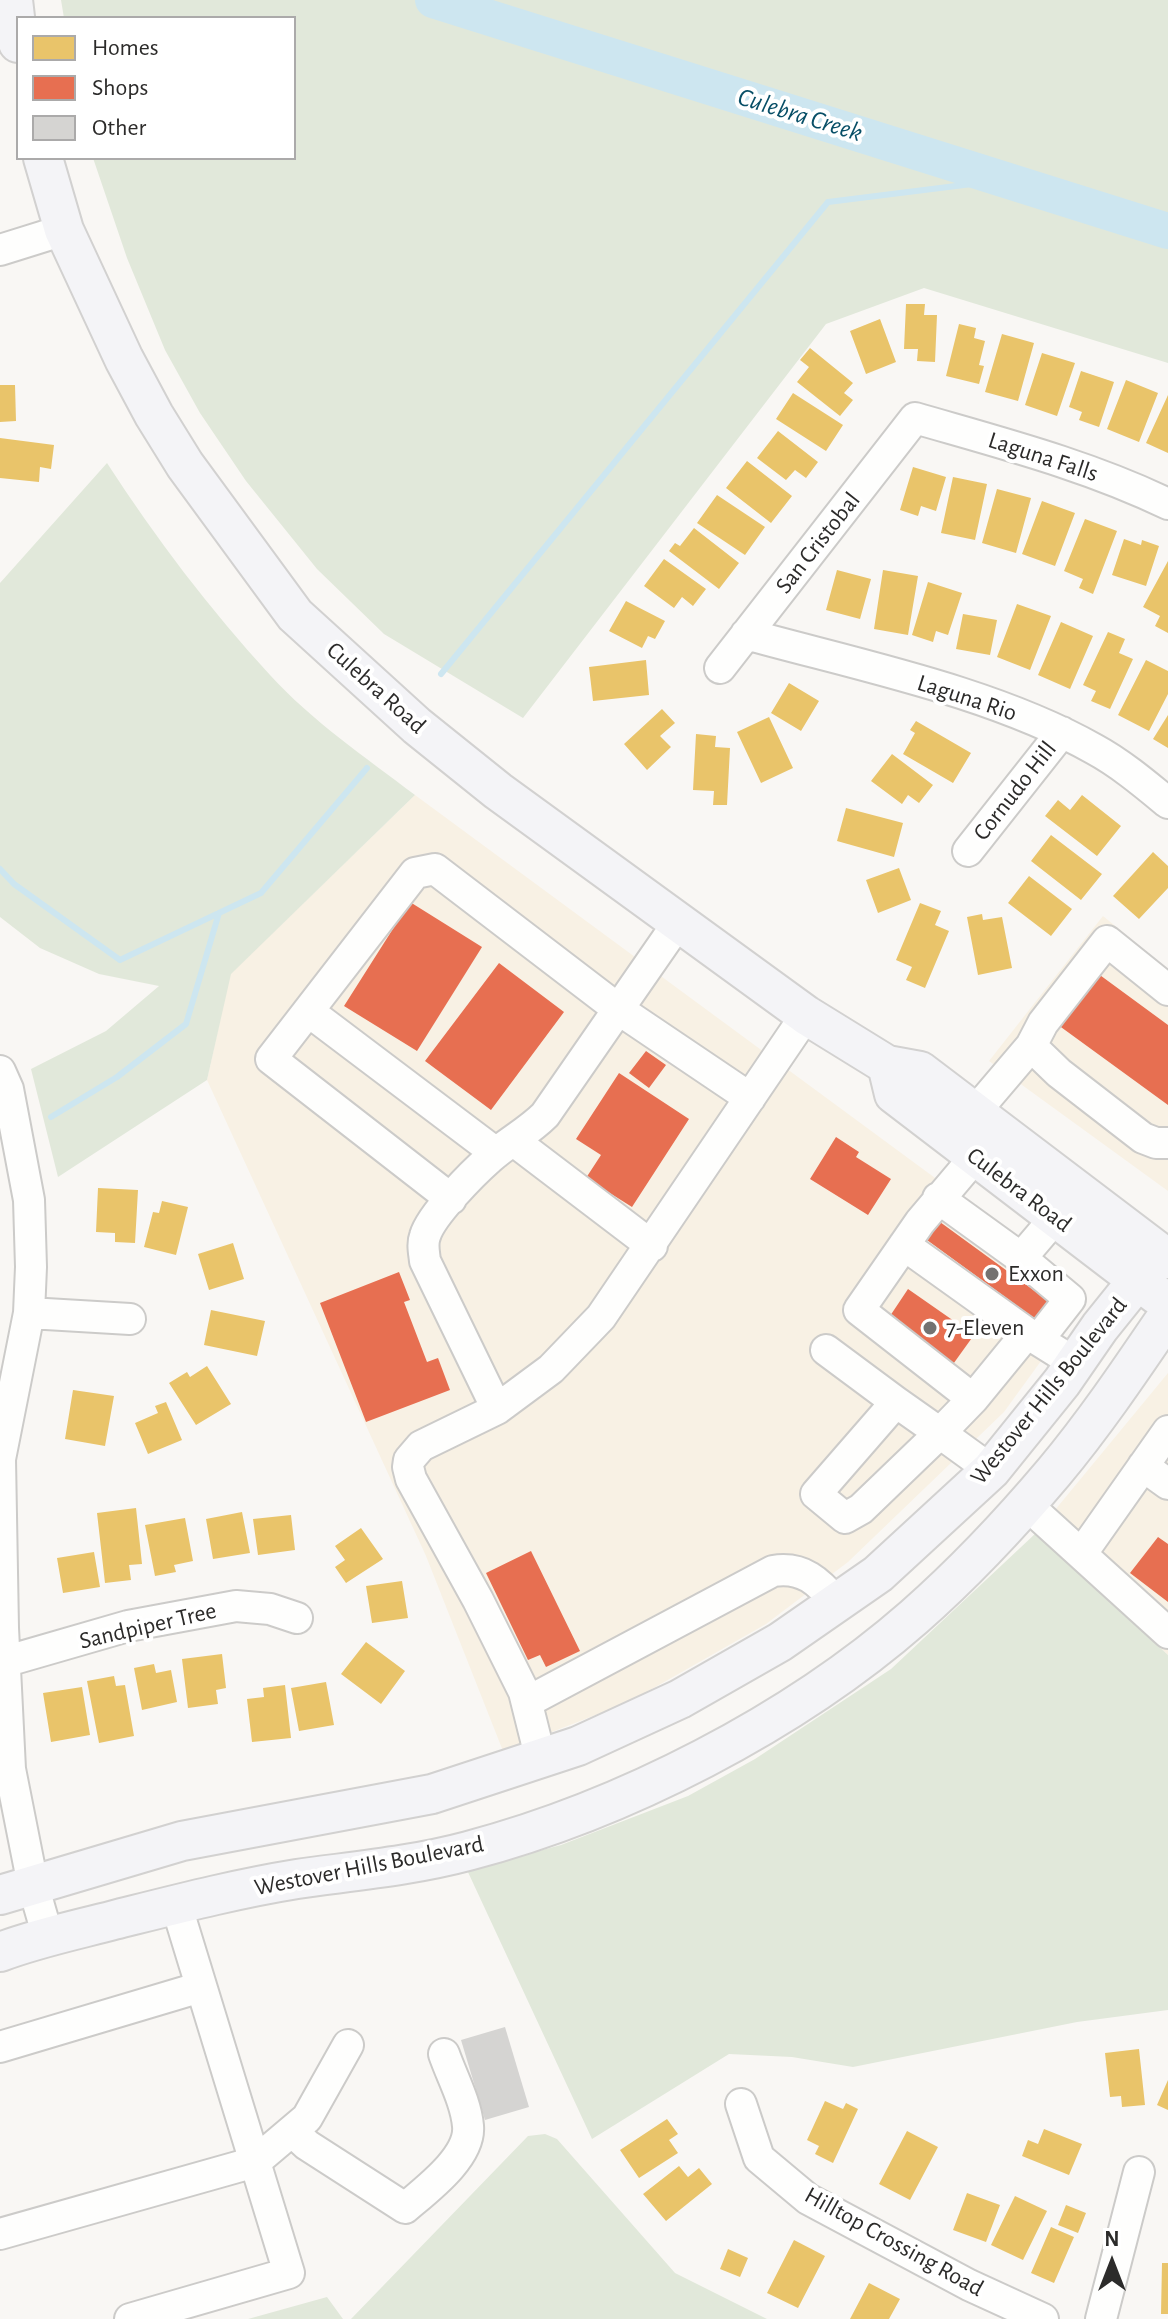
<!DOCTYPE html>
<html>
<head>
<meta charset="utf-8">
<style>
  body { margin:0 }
  #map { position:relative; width:1168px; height:2319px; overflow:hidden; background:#f9f7f4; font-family:"Alegreya Sans",sans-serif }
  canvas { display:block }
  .legend { position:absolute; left:16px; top:16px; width:280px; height:144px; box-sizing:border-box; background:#fff; border:2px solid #abaaaa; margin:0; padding:10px 14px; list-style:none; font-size:24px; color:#2c2b2a }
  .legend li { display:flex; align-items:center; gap:16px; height:40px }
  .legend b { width:40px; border:2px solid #abaaaa }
  .north { position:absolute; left:1072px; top:2223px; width:80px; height:80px; -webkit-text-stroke:6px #fff; paint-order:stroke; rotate:0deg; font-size:22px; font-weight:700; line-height:32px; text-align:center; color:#2c2b2a }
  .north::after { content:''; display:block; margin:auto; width:28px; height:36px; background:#2c2b2a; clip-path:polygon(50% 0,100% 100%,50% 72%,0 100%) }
</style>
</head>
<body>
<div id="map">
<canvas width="1168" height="2319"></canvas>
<ul class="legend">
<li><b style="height:22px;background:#e9c46a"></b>Homes</li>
<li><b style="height:22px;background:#e76f51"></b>Shops</li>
<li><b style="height:22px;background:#d5d4d2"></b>Other</li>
</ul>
<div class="north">N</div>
</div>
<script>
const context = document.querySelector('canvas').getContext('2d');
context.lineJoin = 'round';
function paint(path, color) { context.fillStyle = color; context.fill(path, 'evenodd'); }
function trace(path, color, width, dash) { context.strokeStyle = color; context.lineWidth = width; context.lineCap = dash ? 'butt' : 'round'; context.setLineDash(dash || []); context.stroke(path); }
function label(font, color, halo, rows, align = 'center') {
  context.font = font + ' "Alegreya Sans",sans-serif'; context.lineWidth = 8; context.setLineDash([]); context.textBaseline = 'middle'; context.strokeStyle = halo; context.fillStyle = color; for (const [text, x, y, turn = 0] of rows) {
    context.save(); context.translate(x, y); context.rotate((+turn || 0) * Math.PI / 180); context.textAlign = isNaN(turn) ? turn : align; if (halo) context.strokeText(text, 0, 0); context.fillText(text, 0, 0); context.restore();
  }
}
paint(new Path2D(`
  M415,795l660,486 3,29 -74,102 -156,150 -82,62 -137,78 -126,49 -77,-195 -219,-476 23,-106z
  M1103,916l65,53v222l-179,-130z
  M1168,1373v282l-132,-122z`), '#f8f1e4');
paint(new Path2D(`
  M61,0h1107v363l-244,-75 -98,36 -303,394 -139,-84 -67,-65 -71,-88 -46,-68 -35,-63 -38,-92 -34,-100h201v-140h-230z
  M107,463c48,74 103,147 163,212 42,46 95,82 145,120l-184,179 -24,106 -149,97 -27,-108 75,-38 53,-45 -60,-12 -59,-26 -40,-31v-334z
  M1036,1533l132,122v355l-91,12 -224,45 -61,-10 -63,-3 -137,85 -125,-269 94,-25 127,-49 67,-37 136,-90z
  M545,2134l12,5 118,134 92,46h-416l177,-183z
  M327,2297l16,22h-95z`), '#e1e8da');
paint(new Path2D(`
  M906,304h19l-1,11h13l-2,47 -18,-1 1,-12h-14z
  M880,319l16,43 -30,12 -16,-43z
  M959,324l17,4 -2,10 11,3 -6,24 5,1 -5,18 -33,-8z
  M1002,334l32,9 -16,58 -33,-9z
  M810,348l43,35 -9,10 9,7 -13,16 -43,-34 12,-15 -9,-7z
  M1042,353l33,10 -18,53 -32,-11z
  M1081,371l33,11 -15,45 -20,-7 3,-8 -13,-5z
  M1126,380l32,13 -19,49 -32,-13z
  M0,385h15l1,36 -16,1z
  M793,393l50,32 -17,26 -50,-32z
  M1168,395v58l-22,-10z
  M778,431l40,31 -12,16 -11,-8 -9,10 -29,-22z
  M0,438l54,7 -3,24 -11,-2 -1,15 -39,-4z
  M747,461l45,35 -21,27 -45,-35z
  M913,467l33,10 -10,34 -15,-5 -3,10 -18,-6z
  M953,477l34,7 -12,56 -34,-7z
  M997,489l34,9 -15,55 -34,-10z
  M717,495l48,32 -20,28 -48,-32z
  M1042,501l33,12 -20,53 -33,-12z
  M1085,519l32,12 -24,63 -14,-6 4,-9 -19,-8z
  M694,528l45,35 -20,26 -50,-38 6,-8 5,3z
  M1124,539l17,6 1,-5 17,6 -13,40 -34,-11z
  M664,559l42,30 -13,17 -11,-9 -8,11 -30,-22z
  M1168,561v72l-13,-7 5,-10 -17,-9z
  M837,570l34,9 -11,40 -34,-9z
  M883,570l35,6 -10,59 -34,-6z
  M928,582l34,11 -14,42 -12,-4 -3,11 -21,-7z
  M626,601l39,20 -10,18 -7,-3 -6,12 -33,-17z
  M1017,604l34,12 -21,54 -33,-13z
  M963,614l34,6 -7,35 -34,-6z
  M1061,622l32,14 -23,53 -32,-14z
  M1108,632l17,7 -6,14 14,6 -23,50 -19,-8 5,-10 -13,-6z
  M646,660l3,35 -56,6 -4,-34z
  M1146,660l22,11v23l-19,37 -31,-16z
  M789,683l30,18 -18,30 -30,-18z
  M662,709l13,14 -15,13 11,11 -24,23 -23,-26z
  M1168,715v33l-15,-9z
  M769,717l24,51 -32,15 -24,-51z
  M916,721l55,32 -18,30 -50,-29 12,-21 -5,-3z
  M696,734l20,2 -1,11 15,1 -3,57h-14l1,-14 -21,-1z
  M892,754l41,31 -14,18 -11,-8 -6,9 -31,-23z
  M1082,795l39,31 -24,30 -52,-40 13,-16 12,10z
  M846,808l57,15 -9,34 -57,-16z
  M1051,835l51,39 -21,26 -50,-39z
  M1153,852l15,14v22l-29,31 -26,-23z
  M899,868l12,32 -33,13 -12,-33z
  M1029,876l43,33 -21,27 -43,-33z
  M920,903l21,8 -6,14 14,6 -24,57 -19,-8 6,-13 -16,-7z
  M982,914l1,6 19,-3 10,51 -34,7 -11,-58z
  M98,1188l40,2 -3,53 -20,-1v-9l-19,-1z
  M162,1201l26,6 -12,48 -32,-8 9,-35 6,1z
  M233,1243l11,36 -35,11 -11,-36z
  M211,1310l54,11 -8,35 -53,-11z
  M207,1366l24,38 -35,21 -27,-42 18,-11 3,5z
  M73,1390l41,6 -9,50 -40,-7z
  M166,1402l16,38 -34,14 -13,-31 23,-10 -3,-7z
  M136,1508l6,56 -13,1 2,15 -26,3 -8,-70z
  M242,1512l8,41 -37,6 -7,-40z
  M291,1515l4,35 -37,5 -5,-36z
  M185,1518l8,43 -19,4 2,7 -21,4 -10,-51z
  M361,1528l22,31 -37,24 -11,-16 10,-7 -10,-14z
  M94,1552l6,35 -37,6 -6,-35z
  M402,1581l6,37 -36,5 -6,-37z
  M366,1642l39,29 -24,33 -40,-30z
  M222,1654l4,34 -10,2 2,14 -30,4 -6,-49z
  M154,1664l2,9 15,-3 6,32 -35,8 -8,-42z
  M114,1676l2,10 9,-1 9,51 -35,7 -12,-62z
  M326,1682l8,43 -35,6 -8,-43z
  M285,1685l6,53 -39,4 -5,-43 17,-2 -1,-9z
  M82,1687l8,48 -39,7 -8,-49z
  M1139,2049l6,56 -23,2 -1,-11 -11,1 -5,-44z
  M1168,2080v30l-11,-5z
  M825,2101l18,8 3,-6 12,6 -25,54 -18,-9 4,-8 -12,-6z
  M667,2119l11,15 -9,6 9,13 -39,25 -19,-28z
  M1044,2129l38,15 -13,31 -47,-19 6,-16 10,4z
  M907,2131l31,16 -28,53 -31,-16z
  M679,2166l9,11 11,-9 13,16 -46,37 -23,-27z
  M967,2193l33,12 -14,37 -33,-12z
  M1015,2196l32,15 -24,49 -32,-15z
  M1066,2205l20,8 -8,20 -20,-8z
  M1051,2227l23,10 -20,46 -23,-10z
  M794,2240l31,16 -27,52 -31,-15z
  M728,2249l20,9 -8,19 -20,-8z
  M1162,2263h6v51h-7z
  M869,2283l31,16 -11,20h-39z`), '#e9c46a');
paint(new Path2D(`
  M410,902l72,45 -65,104 -73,-45z
  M499,963l65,49 -73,98 -66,-49z
  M1093,970l75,55v80l-114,-83z
  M646,1051l20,14 -17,23 -20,-15z
  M619,1073l70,46 -57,88 -46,-29 15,-23 -25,-16z
  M836,1137l23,15 -3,5 35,22 -23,36 -58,-36z
  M940,1222l118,86 -13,18 -118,-86z
  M399,1272l11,28 -6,2 23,60 11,-4 12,32 -84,32 -46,-119z
  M908,1289l66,46 -23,32 -65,-45z
  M1158,1537l10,7v58l-38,-29z
  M531,1551l49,100 -34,16 -6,-12 -12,5 -42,-87z`), '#e76f51');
trace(new Path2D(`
  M441,674l387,-472 176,-22
  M0,869l14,15 106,76 141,-67 106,-125
  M51,1117l66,-40 69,-53 33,-111`), '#cde6f0', 6);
trace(new Path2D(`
  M433,0l735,231`), '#cde6f0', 36);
paint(new Path2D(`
  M505,2027l24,80 -44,13 -24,-80z`), '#d5d4d2');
const minor = new Path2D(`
  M0,250l64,-20
  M746,634c112,31 247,58 348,115 26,14 51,35 74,54
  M720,668l195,-250c86,25 172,47 253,86
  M968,851l94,-119
  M308,1011l188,142
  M1031,1046l12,-23 64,-82 61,49
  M0,1071l8,18 21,111 2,67 -2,46 -29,146
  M974,1113l57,-67 28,27 84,65 13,5h12
  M514,1141l138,105
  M938,1198l83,60 49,41 -32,41
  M451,1199l-180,-140 144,-186 20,-4 183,140 132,89
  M904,1245l123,88
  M1021,1258l35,-41
  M29,1313l101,6
  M826,1350l70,52
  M973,1399l-114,-89 61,-88 55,-65
  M497,1409l-72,-148c-1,-9 -3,-17 0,-25 6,-21 48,-63 65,-78 18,-16 38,-26 55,-43l133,-192
  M0,1459l3,169 7,141 23,116 15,52
  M1143,1466l25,18
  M991,1470l-51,-37 -79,76 -16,9 -29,-24 80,-92 44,31 33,-34 54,-66 48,30
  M1026,1504l142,129
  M1082,1553l86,-122
  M0,1663l128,-37 108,-20 34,3 27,9
  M527,1702l246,-131c30,-5 46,11 64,32
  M541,1760l-17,-68 -46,-92 -67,-121 -3,-12 1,-7 12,-14 76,-37 54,-40 50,-52 205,-302
  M0,2047l201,-60
  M741,2104l18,54 49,41 161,86 74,34
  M292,2131l15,14 98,63c21,-18 66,-51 63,-82 -2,-24 -16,-49 -24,-72
  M0,2234l255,-72 52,-44 41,-73
  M130,2319l159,-46 -113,-369
  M1101,2319l38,-147`);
const major = new Path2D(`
  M13,0l5,43
  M43,158l21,72 60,129 30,56 31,50 110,150 122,111 81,65 308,224 81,50 33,6 248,188
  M887,1065l7,29 263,201
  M0,1895l182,-54 250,-47 146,-48 102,-47 100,-57 98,-68 113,-104 71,-88 38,-55 37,-46
  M0,1952c37,-14 76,-22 114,-32 60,-15 121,-31 183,-41 57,-8 115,-13 171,-28 155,-41 325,-128 446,-234 50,-44 97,-94 140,-145 41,-49 78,-104 114,-157`);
trace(minor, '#cccbc9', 34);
trace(major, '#d2d1d0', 42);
trace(minor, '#fefefd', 30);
trace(major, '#f4f4f7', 38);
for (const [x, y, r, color] of [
  [992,1274,8,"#747271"],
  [930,1328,8,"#747271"]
]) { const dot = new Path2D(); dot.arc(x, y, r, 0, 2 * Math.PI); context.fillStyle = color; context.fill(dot); trace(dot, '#fff', 3); }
label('24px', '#2c2b2a', '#fff', [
  ["Laguna Falls",1043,457,18],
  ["San Cristobal",818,543,-52],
  ["Culebra Road",376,688,42],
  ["Laguna Rio",967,698,18],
  ["Cornudo Hill",1015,791,-52],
  ["Culebra Road",1019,1190,37],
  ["Westover Hills Boulevard",1049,1391,-51],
  ["Sandpiper Tree",148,1626,-13],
  ["Westover Hills Boulevard",369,1866,-11],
  ["Hilltop Crossing Road",894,2242,29]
]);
label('24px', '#2c2b2a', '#fff', [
  ["Exxon",1008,1274],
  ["7-Eleven",946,1328]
], 'left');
label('italic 26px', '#084f67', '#fff', [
  ["Culebra Creek",800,115,17]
]);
</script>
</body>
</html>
